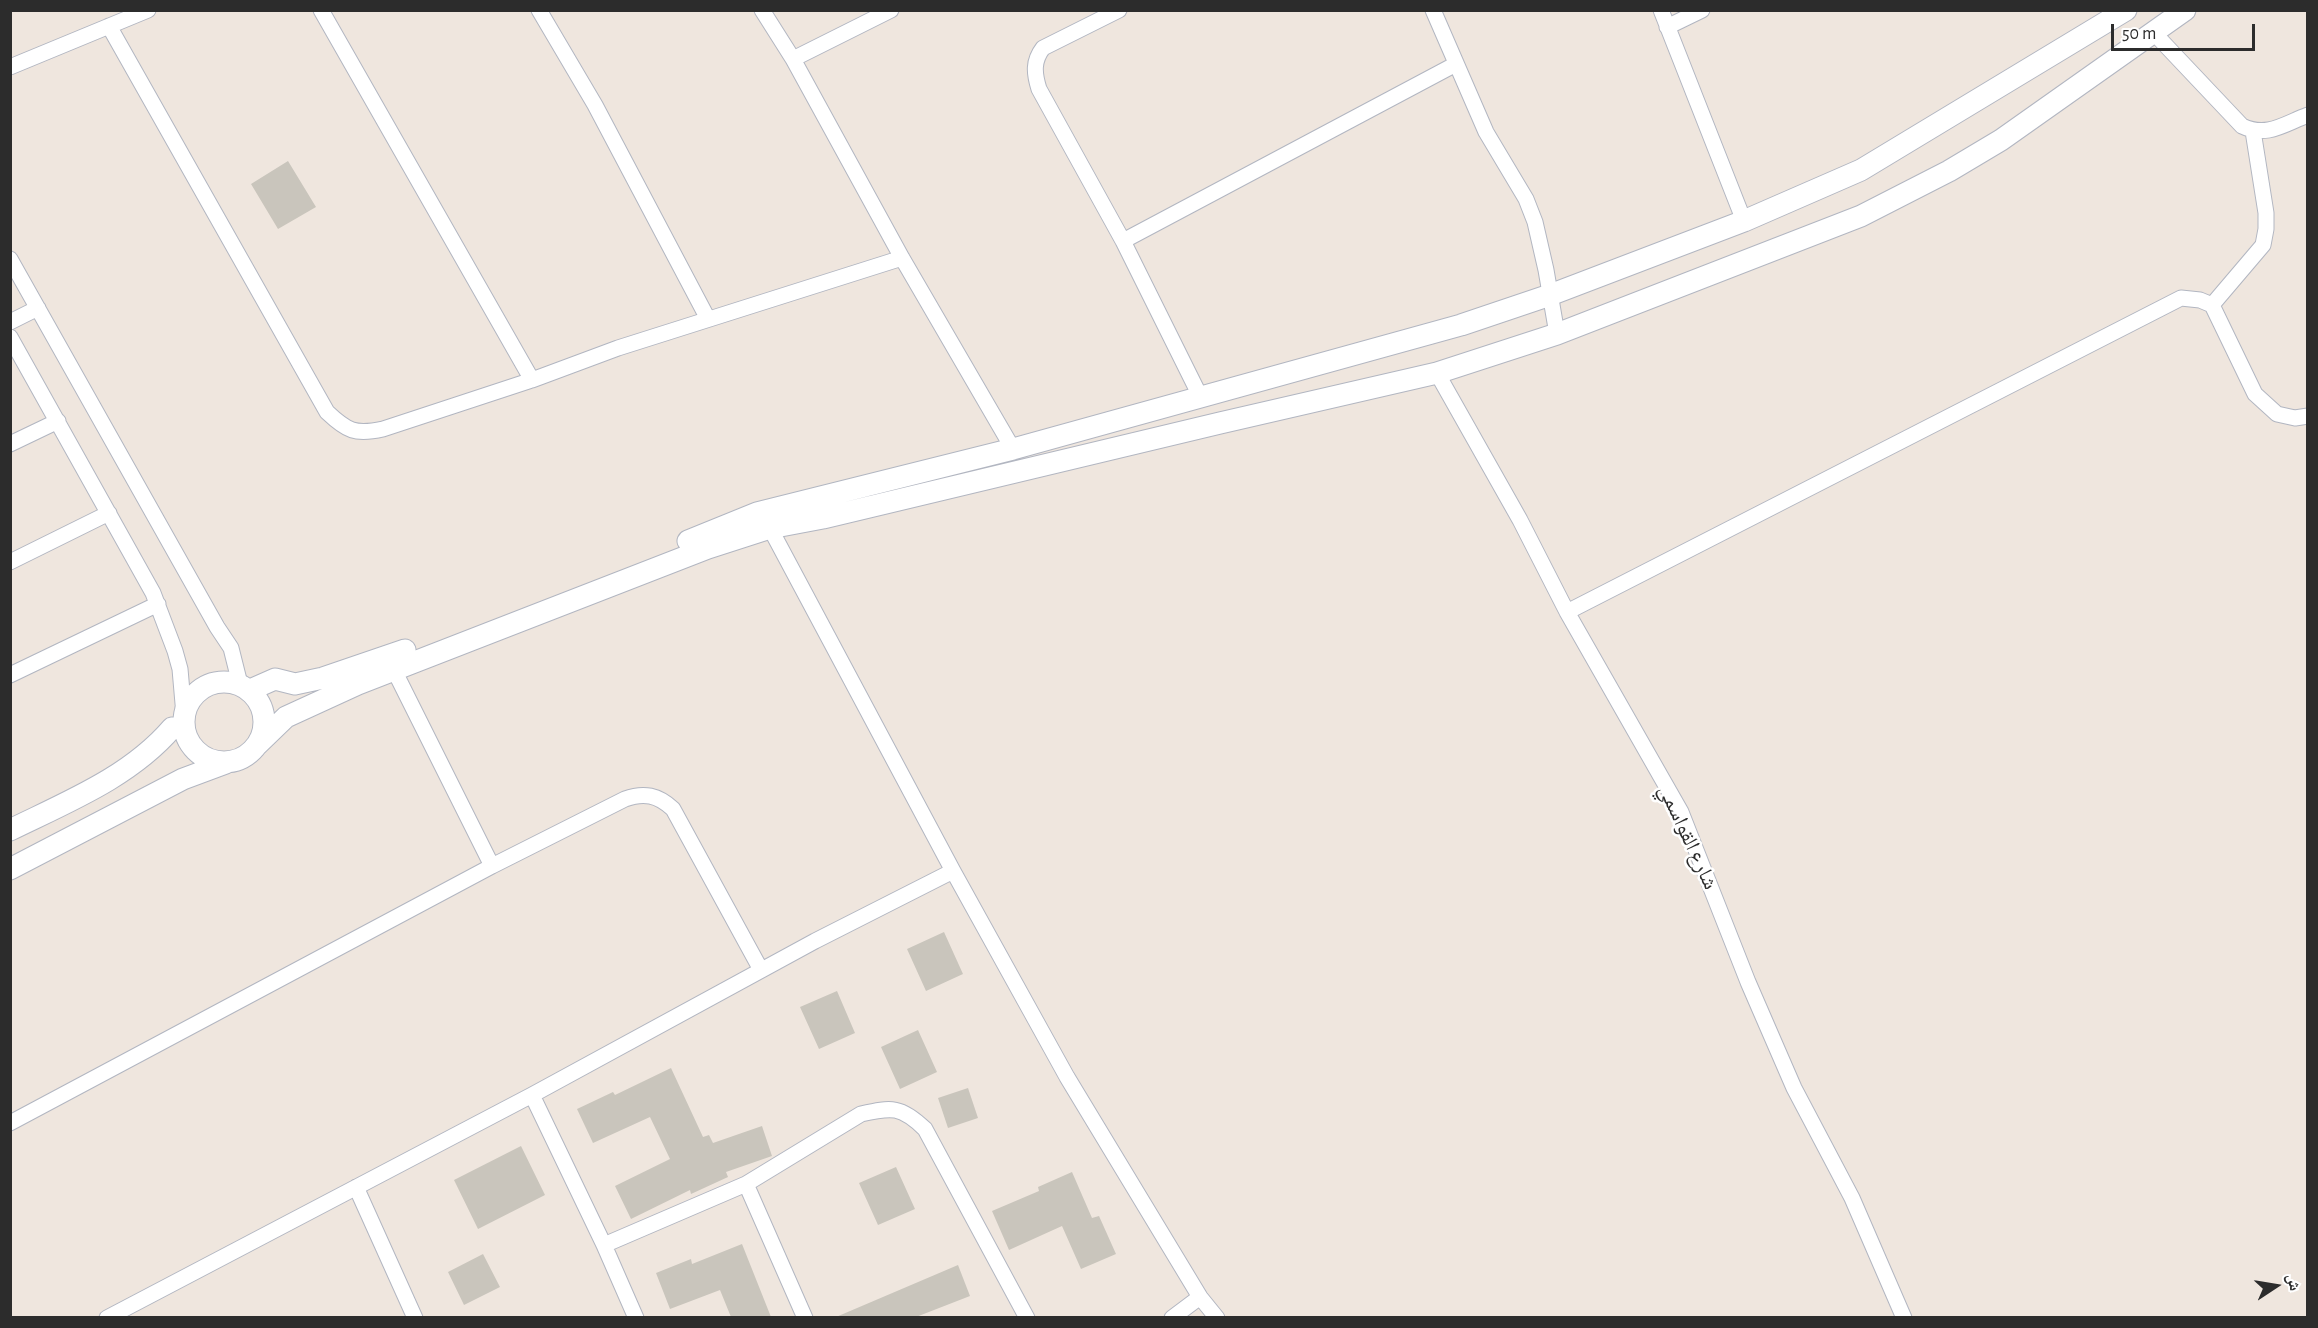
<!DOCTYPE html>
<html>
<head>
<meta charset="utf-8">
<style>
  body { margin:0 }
  #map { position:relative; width:2318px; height:1328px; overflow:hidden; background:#efe6de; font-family:"Alegreya Sans","Noto Naskh Arabic",sans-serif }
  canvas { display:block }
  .frame { position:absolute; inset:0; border:12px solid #2c2c2c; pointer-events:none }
  .north { position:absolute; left:2246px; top:1256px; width:60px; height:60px; -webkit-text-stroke:4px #fff; paint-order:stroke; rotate:78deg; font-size:16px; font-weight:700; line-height:24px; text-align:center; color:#2c2c2c }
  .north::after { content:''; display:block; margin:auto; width:21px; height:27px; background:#2c2c2c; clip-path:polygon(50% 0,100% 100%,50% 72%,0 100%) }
  .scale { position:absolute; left:2111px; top:24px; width:144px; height:27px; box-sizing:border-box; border:3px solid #2c2c2c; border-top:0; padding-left:8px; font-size:18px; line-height:21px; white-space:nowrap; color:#2c2c2c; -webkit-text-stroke:4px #fff; paint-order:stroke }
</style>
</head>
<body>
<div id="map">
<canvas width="2318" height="1328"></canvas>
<div class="frame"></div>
<div class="north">ش</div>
<div class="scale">50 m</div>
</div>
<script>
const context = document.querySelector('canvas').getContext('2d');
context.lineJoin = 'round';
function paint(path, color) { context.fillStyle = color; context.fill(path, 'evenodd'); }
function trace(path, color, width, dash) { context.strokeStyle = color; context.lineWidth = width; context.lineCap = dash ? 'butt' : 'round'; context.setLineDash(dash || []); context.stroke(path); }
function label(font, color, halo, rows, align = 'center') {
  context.font = font + ' "Alegreya Sans","Noto Naskh Arabic",sans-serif'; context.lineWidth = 5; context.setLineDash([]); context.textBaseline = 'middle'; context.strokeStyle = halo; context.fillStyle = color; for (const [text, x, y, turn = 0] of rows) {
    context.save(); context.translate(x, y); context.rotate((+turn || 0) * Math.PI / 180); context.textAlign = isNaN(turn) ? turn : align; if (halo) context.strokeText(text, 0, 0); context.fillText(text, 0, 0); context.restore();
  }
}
paint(new Path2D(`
  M288,161l28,46 -38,22 -27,-45z
  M944,932l19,42 -37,17 -19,-42z
  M837,991l18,42 -36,16 -19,-42z
  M918,1030l19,42 -37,17 -19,-42z
  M671,1068l32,69 6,-2 4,8 49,-17 10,30 -46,16 2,5 -37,17 -1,-4 -59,29 -16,-33 55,-27 -20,-42 -57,26 -16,-34 36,-17 2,3z
  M968,1088l10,30 -30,10 -10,-30z
  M521,1146l24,49 -67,34 -24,-49z
  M896,1167l19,42 -37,16 -19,-42z
  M1072,1172l20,46 7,-2 17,38 -35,15 -19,-43 -53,24 -17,-39 47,-20 -1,-4z
  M742,1244l29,73h-40l-11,-27 -50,19 -14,-36 35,-14 1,5z
  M483,1254l17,33 -36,18 -16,-33z
  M958,1265l12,31 -54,21h-80z`), '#c9c5bc');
const minor = new Path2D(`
  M321,10l211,370
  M539,10l56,95 113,214
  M762,10l31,49 109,199 111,191
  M1119,10l-76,38c-10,13 -9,25 -4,41l84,152 77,155
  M1433,10l53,122 40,67 9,23 11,48 11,64
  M1661,10l83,211
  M109,26l218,386c20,19 28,23 56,17l149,-49 86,-32 284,-90
  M1667,27l35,-17
  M2154,33l88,93c25,12 42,-2 66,-11
  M793,59l98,-49
  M10,67l138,-57
  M1123,241l333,-177
  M10,259l207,368 14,21 9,36
  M2212,305l51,-60 3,-16v-16l-13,-82
  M10,322l28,-14
  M10,337l143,256 22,58 5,18 4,46
  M1437,373l83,147 47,92 114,200 67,170 46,106 58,110 52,120
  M10,444l48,-23
  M765,522l5,6 183,343 114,206 133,220 17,21
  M10,562l99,-49
  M1567,612l614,-314 19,2 12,5 43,89 22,20 18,4 13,-2
  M390,662l102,204
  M10,675l148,-71
  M532,1095l72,150 32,73
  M10,1123l482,-257 133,-67c19,-7 33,-4 48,10l88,161
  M746,1184l59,134
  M356,1187l59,131
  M604,1245l142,-61 115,-70c31,-7 40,-8 64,15l102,189
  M107,1318l425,-223 283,-154 138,-70
  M1172,1318l28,-21`);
const secondary = new Path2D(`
  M688,541l69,-28 256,-64 448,-124 89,-30 194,-74 117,-51 265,-160
  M184 722a40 40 0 1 1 80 0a40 40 0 1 1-80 0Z
  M250,690l25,-11 20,5 28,-6 82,-28
  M257,745l29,-28 72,-33 350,-136 62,-20 53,-10 397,-95 217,-50 120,-39 304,-118 88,-45 52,-31 184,-130
  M10,830c57,-28 120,-53 162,-102l11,-1
  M10,869l173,-90 43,-16`);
trace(minor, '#b2b6c1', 17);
trace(secondary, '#b2b6c1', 23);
trace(minor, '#fff', 15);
trace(secondary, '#fff', 21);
label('21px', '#2c2c2c', '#fff', [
  ["شارع القواسمي",1688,837,65]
]);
</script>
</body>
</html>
